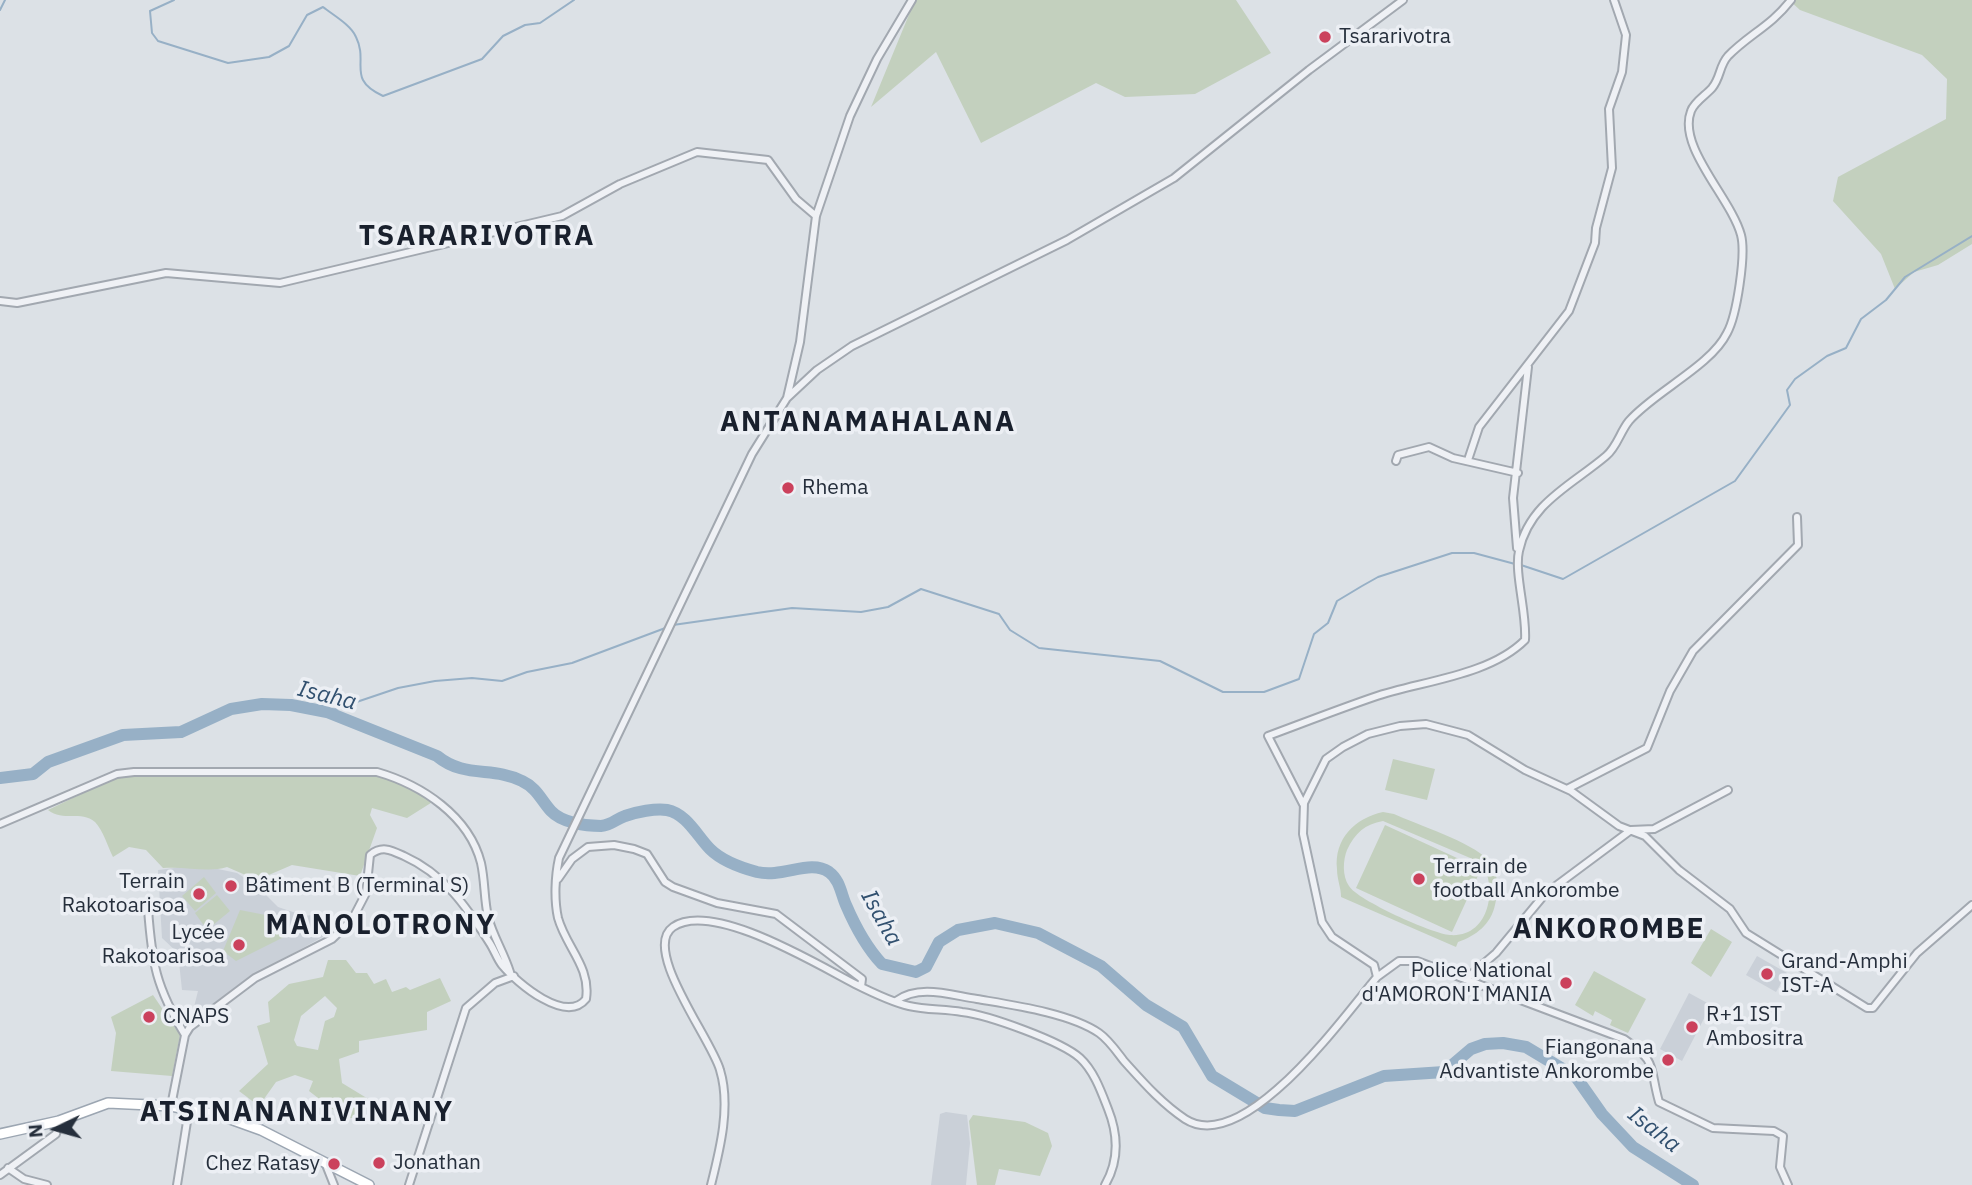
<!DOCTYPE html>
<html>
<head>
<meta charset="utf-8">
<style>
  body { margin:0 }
  #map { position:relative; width:1972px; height:1185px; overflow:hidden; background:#dce1e6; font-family:"IBM Plex Sans",sans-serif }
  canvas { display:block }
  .north { position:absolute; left:21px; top:1094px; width:70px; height:70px; -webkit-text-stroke:5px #eceff4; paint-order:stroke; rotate:265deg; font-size:19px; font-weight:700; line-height:28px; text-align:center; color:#262f3c }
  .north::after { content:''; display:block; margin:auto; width:24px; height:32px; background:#262f3c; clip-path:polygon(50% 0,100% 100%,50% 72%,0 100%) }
</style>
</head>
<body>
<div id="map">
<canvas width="1972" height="1185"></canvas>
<div class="north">N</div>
</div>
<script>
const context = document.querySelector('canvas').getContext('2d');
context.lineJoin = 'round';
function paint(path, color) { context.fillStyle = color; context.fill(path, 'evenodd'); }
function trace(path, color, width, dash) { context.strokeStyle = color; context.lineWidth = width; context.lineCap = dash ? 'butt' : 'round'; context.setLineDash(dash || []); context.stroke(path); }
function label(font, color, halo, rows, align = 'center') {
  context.font = font + ' "IBM Plex Sans",sans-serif'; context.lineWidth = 7; context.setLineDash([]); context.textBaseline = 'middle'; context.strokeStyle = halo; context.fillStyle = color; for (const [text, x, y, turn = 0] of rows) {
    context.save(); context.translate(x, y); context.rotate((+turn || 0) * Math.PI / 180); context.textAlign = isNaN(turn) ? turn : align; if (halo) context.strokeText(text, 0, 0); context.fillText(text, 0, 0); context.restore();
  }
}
paint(new Path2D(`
  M199,865l38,8 20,13 21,21 27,9 13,-2 14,2 5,13 -83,46 -53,39 -7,-7 4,-16 -16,-1 -4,-37 -16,-15 -4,-68z
  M1757,956l30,17 -11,19 -30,-17z
  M1689,993l22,12 -29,56 -22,-12z
  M946,1112l21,3 3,28 -4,42h-35l9,-71z`), '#cad0d8');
paint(new Path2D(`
  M915,0h321l35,53 -76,41 -70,3 -29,-14 -115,60 -45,-91 -65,55z
  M1789,0h183v244l-34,21 -24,7 -19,17 -14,-35 -48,-53 5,-24 108,-58 1,-40 -25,-24 -122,-45z
  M1393,759l42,10 -8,31 -42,-10z
  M364,772l28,8 42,21 -27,17 -35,-10 -2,7 7,13 -17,48 -68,-11 -35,15 -30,-13c-19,6 -41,-1 -64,1l-17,-18 -17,-3 -16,10c-5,-10 -10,-27 -18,-35 -14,-12 -32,0 -47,-12l70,-34z
  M1383,812l11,2c22,10 79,29 93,45 12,12 12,31 8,46 -4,19 -19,31 -37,37l-2,5 -115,-50c0,-10 -4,-17 -4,-28 -3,-30 18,-51 46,-57zM1383,821l99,42c16,26 7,75 -32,72 -17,-1 -93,-35 -101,-49 -7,-10 -6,-26 -2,-36 8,-17 18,-26 36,-29z
  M1385,825l96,44 -29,63 -96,-44z
  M204,877l12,16 -21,18 -13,-15z
  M217,895l13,16 -23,19 -12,-17z
  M240,910l41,8 3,19 -48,24 -13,-10z
  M1711,929l21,13 -21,35 -20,-14z
  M328,960h18l10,13h11l7,11 12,-5 6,13 14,-5 4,3 30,-12 11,23 -24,11v18l-68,11v11l-20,7 3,24 28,17 -9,18h-17l-35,-27 4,-10 -18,-6 -19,7 -17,24 -20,-15 29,-27 -11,-38 13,-4 -2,-20 21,-18 34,-7zM325,996l12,12 -3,9 -9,4 -7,29 -21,-4 -3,-6 7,-24z
  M1594,971l52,28 -18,34 -18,-8 2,-5 -17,-9 -2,5 -18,-11z
  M153,995l27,40 -8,41 -61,-5 5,-38 -5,-16z
  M973,1115l52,7 23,11 4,13 -12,30 -41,-7 -4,16h-18l-8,-64z`), '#c3d0be');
trace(new Path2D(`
  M174,0l-24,11 2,22 6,8 70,22 41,-6 20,-11 18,-31 16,-8c10,8 28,18 33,30 13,26 -10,42 27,59l99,-37 21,-23 22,-11 15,-2 34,-23
  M0,10l5,-10
  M1521,565l42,14 172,-98 55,-76 -3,-15 8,-11 32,-23 19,-8 15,-29 25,-19 19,-23 67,-41
  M673,625l119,-17 69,4 27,-5 33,-18 78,25 11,16 29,18 121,13 63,31h41l35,-13 15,-45 14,-11 9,-22 25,-15 16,-9 74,-24h22l41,11
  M327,712l71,-24 37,-7 37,-3 30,3 25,-9 45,-9 96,-36`), '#97b0c6', 2);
trace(new Path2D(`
  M0,778l33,-4 15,-12 75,-27 58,-3 50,-23 31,-5 29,1 36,7 110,44c28,23 56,10 85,25 15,7 19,19 29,30 11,12 35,15 50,15 11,-1 15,-7 24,-10 11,-4 31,-8 42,-6 20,4 30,26 43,39 11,11 32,19 47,23 26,6 53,-13 72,0 11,8 12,22 17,33 9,21 20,42 36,59l34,8 10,-5 13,-25 19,-12 37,-7 43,10 63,33 45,39 37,22 29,49 53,32 14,2 16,1 89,-35 60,-4 27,-23 14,-5 18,-1 23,4 50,30 26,37 31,33 60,38`), '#97b0c6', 12);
const street = new Path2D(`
  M0,301l17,2 149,-30 114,10 282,-67 58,-32 77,-32 71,8 28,39 20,17
  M787,398l13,-56 16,-126 34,-100 27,-57 35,-59
  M1468,460l11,-33 90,-116 26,-68 1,-15 16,-60 -3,-59 13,-37 4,-37 -12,-35
  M1396,461l2,-6 31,-8 24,11 65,15
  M1517,548l-4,-50 15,-131
  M1567,789l80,-41 23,-57 23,-40 105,-106 -1,-28
  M1303,804l-35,-68c35,-13 71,-27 106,-39 47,-16 115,-21 151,-57 2,-27 -11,-67 -6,-89 10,-48 53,-66 87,-95 11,-9 14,-24 23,-35 25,-29 82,-55 98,-88 10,-18 19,-79 14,-98 -10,-37 -64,-88 -50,-124 3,-9 15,-16 21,-23 9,-11 7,-22 16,-32 20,-21 43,-30 63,-56
  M0,824l117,-50 17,-2h243c45,13 92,44 104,91 4,18 3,36 7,54 5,19 16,36 22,55
  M558,879l14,-20 16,-12 26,-2 20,4 13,5 18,28 8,5 44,16 59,11 86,65 -1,8
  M148,909c4,55 8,78 37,126
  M1377,977l22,-16h18l207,78c34,23 25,27 35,63l54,26 61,3 9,5 -3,31 8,18
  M1467,978l29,-25 49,-59 86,-64 23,-1 74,-39
  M896,1001c23,-17 54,-6 81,-2 35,6 93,14 122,34 10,7 18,19 25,28 19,21 37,42 61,58 59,38 159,-103 192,-142l-3,-12 -42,-28 -10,-15 -19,-88 1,-31 22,-44 17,-12 25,-13 32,-8 26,-2 42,11 57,35 46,21 48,35 26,10 34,34 51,39 16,24 121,75h6l44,-55 55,-48
  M171,1106l14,-71 5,-8 65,-49 77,-39 20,-19 14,-27 4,-38c12,-10 21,-5 34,1 40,18 62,50 85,86 5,7 8,17 13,23 16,19 64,59 84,34 5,-32 -20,-52 -28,-81 -4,-18 -3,-42 1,-60l193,-404 35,-56 30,-28 35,-24 215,-106 107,-62 135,-108 94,-70
  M326,1165l8,20
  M8,1168l16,11 23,6
  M0,1175l56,-41 3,-13
  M177,1185l12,-76
  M409,1185l57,-177 29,-25 19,-7
  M711,1185c9,-36 20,-79 9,-115 -8,-30 -79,-121 -47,-143 39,-27 145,38 182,57 16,8 36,18 54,22 17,4 35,3 53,6 26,3 99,29 118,46 14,13 21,33 28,51 10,25 11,52 -3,76`);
const primary = new Path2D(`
  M0,1134l59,-13 49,-18 63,3 51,10 39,14 108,55`);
trace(street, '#a2a8b0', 10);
trace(primary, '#9ca6b2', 12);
trace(street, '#eff1f5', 6);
trace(primary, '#fff', 9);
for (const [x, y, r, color] of [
  [1325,37,7,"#cb415c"],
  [788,488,7,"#cb415c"],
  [1419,879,7,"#cb415c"],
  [231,886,7,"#cb415c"],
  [199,894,7,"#cb415c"],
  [239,945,7,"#cb415c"],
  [1767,974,7,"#cb415c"],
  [1566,983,7,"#cb415c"],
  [149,1017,7,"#cb415c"],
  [1692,1027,7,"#cb415c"],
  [1668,1060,7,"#cb415c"],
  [379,1163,7,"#cb415c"],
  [334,1164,7,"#cb415c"]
]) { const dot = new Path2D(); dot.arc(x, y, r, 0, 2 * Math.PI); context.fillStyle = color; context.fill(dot); trace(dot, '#eceff4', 2.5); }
label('21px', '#262f3c', '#eceff4', [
  ["Tsararivotra",1339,37],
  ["Rhema",802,488],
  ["Terrain de",1433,867],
  ["football Ankorombe",1433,891],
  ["Terrain",185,882,"right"],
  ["Rakotoarisoa",185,906,"right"],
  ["Bâtiment B (Terminal S)",245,886],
  ["Lycée",225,933,"right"],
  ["Rakotoarisoa",225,957,"right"],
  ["Grand-Amphi",1781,962],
  ["IST-A",1781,986],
  ["Police National",1552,971,"right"],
  ["d'AMORON'I MANIA",1552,995,"right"],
  ["R+1 IST",1706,1015],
  ["Ambositra",1706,1039],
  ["CNAPS",163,1017],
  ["Fiangonana",1654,1048,"right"],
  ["Advantiste Ankorombe",1654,1072,"right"],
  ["Jonathan",393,1163],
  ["Chez Ratasy",320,1164,"right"]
], 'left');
label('italic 23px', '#31506f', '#eceff4', [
  ["Isaha",327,696,14],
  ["Isaha",881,918,61],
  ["Isaha",1654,1130,38]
]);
context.letterSpacing = '2px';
label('bold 28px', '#19202d', '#eceff4', [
  ["TSARARIVOTRA",477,237],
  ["ANTANAMAHALANA",868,423],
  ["MANOLOTRONY",381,926],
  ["ANKOROMBE",1609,930],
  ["ATSINANANIVINANY",297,1113]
]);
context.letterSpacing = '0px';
</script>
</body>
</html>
